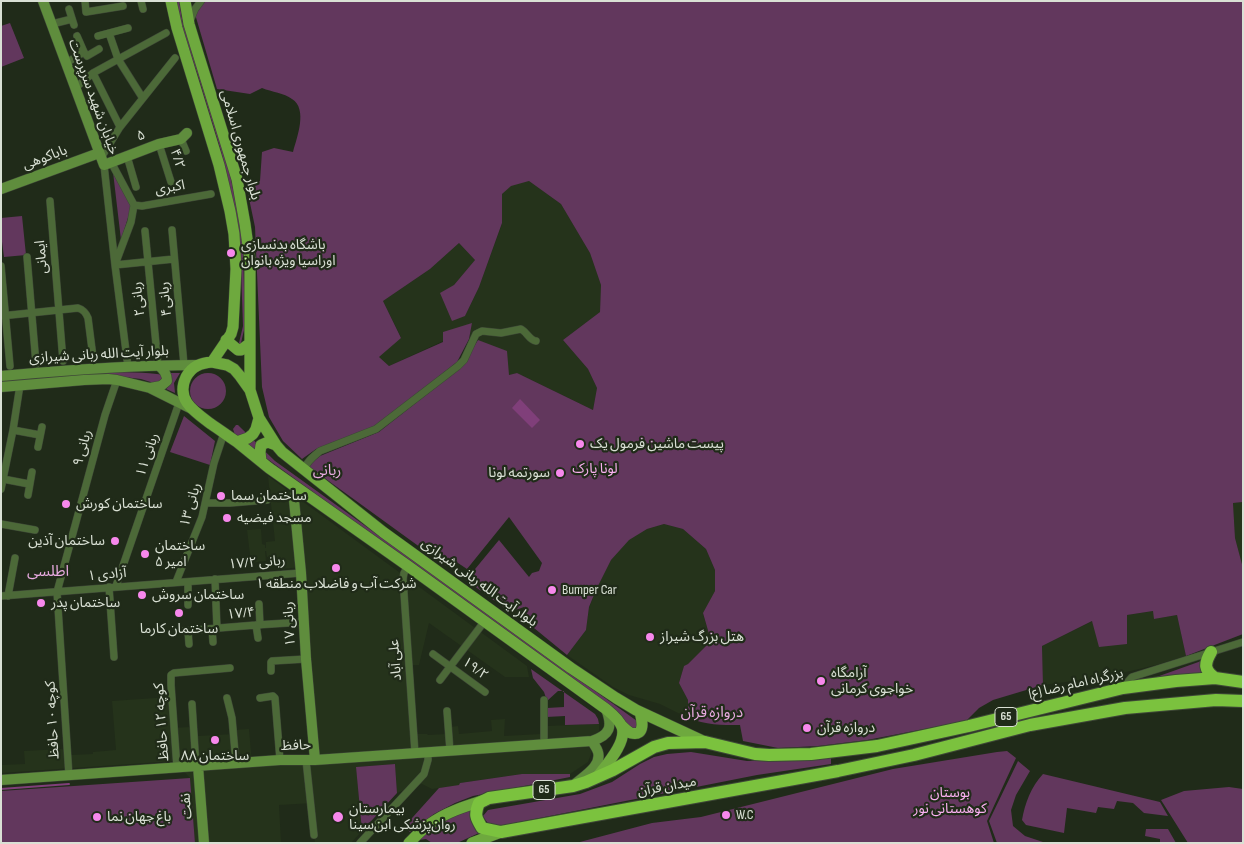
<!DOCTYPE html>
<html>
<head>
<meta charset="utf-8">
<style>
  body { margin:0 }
  #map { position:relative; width:1244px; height:844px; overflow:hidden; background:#202b19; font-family:"Sofia Sans Condensed",sans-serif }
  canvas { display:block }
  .frame { position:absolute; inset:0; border:2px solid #d9e0d4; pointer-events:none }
</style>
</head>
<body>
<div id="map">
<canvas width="1244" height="844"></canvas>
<div class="frame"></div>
</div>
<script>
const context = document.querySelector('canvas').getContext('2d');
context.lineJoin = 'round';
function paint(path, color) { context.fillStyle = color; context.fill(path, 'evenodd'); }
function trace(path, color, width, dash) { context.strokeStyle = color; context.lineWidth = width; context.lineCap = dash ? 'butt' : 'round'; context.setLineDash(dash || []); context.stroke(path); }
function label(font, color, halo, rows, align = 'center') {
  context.font = font + ' "Sofia Sans Condensed","Noto Sans Arabic",sans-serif'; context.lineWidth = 4.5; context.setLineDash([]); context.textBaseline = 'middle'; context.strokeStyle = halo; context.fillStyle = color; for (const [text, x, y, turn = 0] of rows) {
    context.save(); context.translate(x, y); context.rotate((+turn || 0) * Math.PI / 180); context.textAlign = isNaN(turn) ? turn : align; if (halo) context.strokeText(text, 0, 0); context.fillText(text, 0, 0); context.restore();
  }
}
paint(new Path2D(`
  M529,181l32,23 29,49 11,32 -1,27 -37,28 25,29 9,19 -4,22 -76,-37 -8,2 -31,-35 -9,-1 3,-16 -29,18 -54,25 -10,-9 22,-20 -18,-36 47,-32 29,-26 16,17 -21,25 11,31 14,-29 23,-63v-30l9,-9z
  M268,476l259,190 2,11h-24l-76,-54 -10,42h-7l5,69h10l1,1 18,-1 4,-7 8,-1 1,8 33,-3 -1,-11 14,-1 -1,17 37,-2 5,-8 53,-2v8l-11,30 -18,12h-48l-62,9v2l-28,4 -10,-5 -25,9 -2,-29 -39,3 6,64 -11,12h-36l-1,-6 3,-1 -3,-33 -35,2 2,38h-86l-5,-65 -16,-17 -173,12v-8l24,-1 -1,-13 38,-2 9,6 22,-1v-2l23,-2 -4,-49 58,-4 2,31 17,-1 9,9 36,-2v-4l15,-1 3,35 67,-5 -14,-192 -27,2 -2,-12h-9l-1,-6h-1l1,10 -15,2 -4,-33 14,-1 1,15 3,1v3h1v-6l9,-1z
  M1243,502v66l-8,-30 -2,-35z
  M664,524l19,5 23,20 9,21v21l-12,23 8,27 -23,23 -4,2 -5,17 9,17v18l-28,-14 -31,-9 -16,-8 -46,-32 19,-25 3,-22 7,-18 15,-30 17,-20 19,-11z
  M1154,611v8l23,-4 9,41 -26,8 -55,13 -62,8 -1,-39 51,-25 34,23v-29z`), '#25331b');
paint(new Path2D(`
  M176,1h3l4,23 8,22 39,127 6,31 7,40 1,44 1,38 -5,21h-2l5,-21 -3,-83 -3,-22 -10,-46 -6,-24 -23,-75 -17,-51z
  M204,1h1039v501l-10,1 2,35 8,30v66l-57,22 -9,-41 -23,4 -1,-8 -26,4v29l-28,3 -7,-26 -50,25 1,39 -50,15 -14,8 -13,13 -99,19 -49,6 -40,2 -35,-7 -3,-16c-19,0 -34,0 -52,-7v-18l-9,-17 5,-17 4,-2 23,-23 -8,-28 12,-22v-21l-9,-21 -23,-20 -19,-5 -17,5 -18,11 -18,20 -15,30 -7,17 -3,23 -19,25 -33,-27 2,-3 -11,-3 -1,-15 -14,5 -44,-32 33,-40 30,37 3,-4 7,-2 3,-8 -33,-46 -42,52 -15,-10 -6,7 -138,-100 12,-10 59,-24 82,-65 17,-27 29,11 2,24 8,-2 76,37 4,-22 -9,-19 -25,-29 37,-28 1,-27 -11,-32 -29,-49 -32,-23 -18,5 -9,8v29l-23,64 -14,29 -13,5 -12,-28 14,-8 21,-25 -16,-17 -29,26 -47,32 18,37 -22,19 10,9 54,-24v-10l29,-9 -3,16 -12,23 -75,60 -15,9 -51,18 -14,10 -19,-18 -14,-24 -7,-30 -7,-160 -9,-43 14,-3 2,-29 12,-4 19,4c4,-15 15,-43 -1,-53 -8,-6 -20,-7 -30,-11l-12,6 -33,-5 -22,-75z
  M10,23l14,35 -23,9v-41z
  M113,172l19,33 -11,35z
  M22,216l4,39 -22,2 -3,-23v-16z
  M105,372c20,0 40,0 59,3l1,4 -8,5 -16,-5 -35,-4 -105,8v-2z
  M169,373h11l-6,10 1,10 -9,-4 3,-3 3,-6z
  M190 391a18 18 0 1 1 36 0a18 18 0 1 1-36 0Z
  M184,416l31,25 -5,24 -40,-13z
  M236,425h2l2,2 35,34 362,260 1,3 -3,5c-8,-4 -14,-13 -21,-19l-348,-252 -31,-23 -2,-6z
  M1204,660l1,13 -57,7z
  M531,669l64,45 3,5 1,5 -34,1v-9l-19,1 1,-9 17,-1v-16h-6l-11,10 -3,-9 -11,-14z
  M1007,751l9,7 -29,63 7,22h-418l76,-20 49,-6 192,-48 104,-17z
  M691,752l56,9 84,-3v6l-74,11 -253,50c-11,1 -15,2 -21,-9l5,-6 92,-16 32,-12 28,-18 14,-7 13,-3z
  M1018,761l12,10 -14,24 -5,15 2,16 12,10 21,7h-49l-8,-22z
  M395,764l2,29 -35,38 -6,-64z
  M522,774h48v3l-97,19 -18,7 -21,11 -24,18 -6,-5 35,-39 20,-3 1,-2z
  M1043,774l117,28 8,14 -24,-3 -11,-10 -16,-2 -3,8 -16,-2 -2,6 -29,-5 -3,25 -38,-8 -4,-5c3,-17 9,-33 21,-46z
  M190,778l5,65h-194v-52z
  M1229,787l14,2v54h-55l-27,-43 23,-9z
  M472,809c-2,11 0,16 7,24l-22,10h-25l-6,-4 -8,1c16,-13 34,-25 54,-31z
  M1146,829h22l8,14h-16v-4l-15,-3z`), '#62375d');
paint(new Path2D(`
  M520,399l20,21 -8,8 -20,-20z`), '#803f7a');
trace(new Path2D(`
  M1,789l68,-5`), '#803f7a', 2);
const street = new Path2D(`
  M85,1l1,11 37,-6
  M141,1l2,8
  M69,9l5,16
  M190,21l5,-12 6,-8
  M52,24l20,-5
  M109,33l9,26 24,38
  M77,36l7,16
  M98,36l30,-8
  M66,63l18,-11 3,4 12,-7
  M93,73l27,54
  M75,88l18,-15 73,-40
  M181,139l5,12
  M159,144l12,38
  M127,156l9,31
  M101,158l19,-31 55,-69
  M111,162l23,43 -3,17 -15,40
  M104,165l11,100 13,102
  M50,201l13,160
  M134,205l8,1 69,-12
  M172,230l12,135
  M145,231l13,134
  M27,257l9,107
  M115,265l59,-6
  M1,266l9,100
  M1,316l77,-8c6,2 8,5 10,10l5,39
  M13,430l27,5
  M38,447l4,-20
  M304,470c2,-8 10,-14 16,-19l56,-22 82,-63 6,-6 12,-26 6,-3 19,2 20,-4c7,4 8,11 15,12
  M3,479l26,5
  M1,489l12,-59 7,-45
  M28,495l4,-23
  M206,503h24l37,-3
  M1,524l34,6
  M408,566l-4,7 -1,6 12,174
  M215,579l2,50
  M176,582l26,-65 12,-54 10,-30
  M188,582v23
  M116,586l63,-183
  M109,587l5,70
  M1,596c100,-8 200,-16 300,-23
  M8,596l7,-38
  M259,604l1,21
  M256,625l2,13
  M212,629l1,13
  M182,631l74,-6 47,-3
  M188,631l1,13
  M433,654l52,38
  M271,671v-9l1,-1 34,-2
  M440,680l44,-58
  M1123,687l9,-10 111,-35
  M227,698l5,20 4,46
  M260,698l13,-2 2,2 5,62
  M544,700v45
  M192,704l4,62
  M447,711l3,40
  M306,760l8,75
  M177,768l-6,-83v-10l3,-2 56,-5
  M69,776l-12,-184 48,-177 12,-35
  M360,843l64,-69 4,-14v-8`);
const secondary = new Path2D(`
  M43,1l61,164 55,-21 22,-5 6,-6
  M1,189l98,-36
  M1,376c65,-6 131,-11 197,-11
  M1,387l83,-7 24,-1 9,1 33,8 42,21
  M150,388l11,-2 6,-5c0,-7 -3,-11 -9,-16
  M297,488l-3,12 7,73 5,86 9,101
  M198,766l6,77
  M1,780l279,-20h35l277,-19c18,-6 21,-14 14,-32
  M575,784c9,-8 27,-18 23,-32 -1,-4 -4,-7 -6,-11`);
const primary = new Path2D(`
  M171,1l6,27 42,137 11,46 4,23 2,35 -3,58 -2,7 -19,28
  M185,1l4,23 7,23 41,132 8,45 5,36v130
  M226,340l12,10h3l8,-6
  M212,362l15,3 7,4 6,7 10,14 9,28 -3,11 -3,5 -5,4 -11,4c-9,-6 -17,-12 -26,-18 -16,-12 -36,-24 -25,-47 6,-11 15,-14 26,-15z
  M259,418l17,27 6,7 101,80 188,136 45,30 20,12 69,32
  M237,442l32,26 139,98 198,143c6,5 13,10 16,18 5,15 -15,37 -24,49
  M261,461l-1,-9 1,-7 7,-3 8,3
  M621,725c3,3 7,7 10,8 15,4 11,-14 9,-21
  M409,843c7,-7 13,-14 21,-19 16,-12 36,-18 55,-24
  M472,843l29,-11`);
const highway = new Path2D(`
  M1211,652c-7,12 -7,18 4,26
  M1243,682l-28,-4 -39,3 -53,7 -154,38 -92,20 -66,8 -42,1 -14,-1 -50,-12 -37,1 -14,4 -41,23 -27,12 -13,4 -84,12 -10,5c-5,12 -3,15 3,25l19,4 337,-61 76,-16 116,-30 95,-17 91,-8 27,1`);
trace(street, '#3e4837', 8);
trace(secondary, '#3e4837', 11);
trace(primary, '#3e4837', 12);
trace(highway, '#3e4837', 14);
trace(street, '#4c6938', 7);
trace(secondary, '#5f8d3d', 10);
trace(primary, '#6ea93e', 11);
trace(highway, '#7bc23e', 12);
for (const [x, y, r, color] of [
  [231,253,5,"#f788ec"],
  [580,444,5,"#f788ec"],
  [560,473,5,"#f788ec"],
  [221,496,5,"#f788ec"],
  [66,504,5,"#f788ec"],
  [227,518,5,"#f788ec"],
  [115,541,5,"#f788ec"],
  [145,554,5,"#f788ec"],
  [336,568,5,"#f788ec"],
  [552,590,5,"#f788ec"],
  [142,595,5,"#f788ec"],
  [41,603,5,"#f788ec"],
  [179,613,5,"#f788ec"],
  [650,637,5,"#f788ec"],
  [821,681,5,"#f788ec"],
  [807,728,5,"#f788ec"],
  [215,740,5,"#f788ec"],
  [726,815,5,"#f788ec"],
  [97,817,5,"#f788ec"],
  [338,817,6,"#f788ec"]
]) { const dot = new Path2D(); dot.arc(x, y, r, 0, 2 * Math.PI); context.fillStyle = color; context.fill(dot); trace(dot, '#202b19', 2); }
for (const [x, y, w] of [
  [1006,717,22],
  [544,790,22]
]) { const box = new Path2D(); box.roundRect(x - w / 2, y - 9.5, w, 19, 4); context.fillStyle = '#202b19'; context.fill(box); trace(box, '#d9e0d4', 1); }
label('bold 12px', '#d9e0d4', null, [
  ["65",1006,717],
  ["65",544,790]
]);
label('14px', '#d9e0d4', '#202b19', [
  ["خیابان شهید سرپرست",93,97,70],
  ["۵",141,136,-20],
  ["بلوار جمهوری اسلامی",240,145,74],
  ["باباکوهی",45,158,-20],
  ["۴/۲",177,159,72],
  ["اکبری",170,188,-10],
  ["ایمانی",42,257,-95],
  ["ربانی۲",139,299,-96],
  ["ربانی۴",166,299,-95],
  ["بلوار آیت الله ربانی شیرازی",99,355,-3],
  ["ربانی ۹",83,448,-75],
  ["ربانی ۱۱",148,455,-71],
  ["ربانی ۱۳",191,505,-74],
  ["ربانی ۱۷/۲",257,563,-4],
  ["آزادی ۱",107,575,-5],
  ["بلوار آیت الله ربانی شیرازی",479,583,36],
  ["۱۷/۴",241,614,-5],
  ["ربانی ۱۷",290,624,-93],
  ["علی آباد",396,660,-94],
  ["۱۹/۲",475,669,36],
  ["بزرگراه امام رضا (ع)",1076,684,-13],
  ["کوچه ۱۰ حافظ",53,720,-93],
  ["کوچه ۱۲ حافظ",162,722,-94],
  ["حافظ",296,746,-2],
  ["میدان قرآن",667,787,-10],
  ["نفت",187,806,-95]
]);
label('14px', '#d9e0d4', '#202b19', [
  ["باشگاه بدنسازی",241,245],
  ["اوراسیا ویژه بانوان",241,261],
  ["پیست ماشین فرمول یک",590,444],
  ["سورتمه لونا",550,473,"right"],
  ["ساختمان سما",231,496],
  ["ساختمان کورش",76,504],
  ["مسجد فیضیه",237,518],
  ["ساختمان آذین",105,541,"right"],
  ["ساختمان",155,546],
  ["امیر ۵",155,562],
  ["شرکت آب و فاضلاب منطقه ۱",336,584,"center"],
  ["Bumper Car",562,590],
  ["ساختمان سروش",152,595],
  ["ساختمان پدر",51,603],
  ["ساختمان کارما",179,629,"center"],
  ["هتل بزرگ شیراز",660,637],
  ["آرامگاه",831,673],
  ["خواجوی کرمانی",831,689],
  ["دروازه قرآن",817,728],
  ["ساختمان ۸۸",215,756,"center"],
  ["بیمارستان",349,809],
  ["روان‌پزشکی ابن‌سینا",349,825],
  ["W.C",736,815],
  ["باغ جهان نما",107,817]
], 'left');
label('14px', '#fab0f1', '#202b19', [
  ["لونا پارک",595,469],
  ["بوستان",950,793],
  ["کوهستانی نور",950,809]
]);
label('15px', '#e9abe1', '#202b19', [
  ["ربانی",327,471],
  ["اطلسی",48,572],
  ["دروازه قرآن",712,713]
]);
</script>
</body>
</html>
